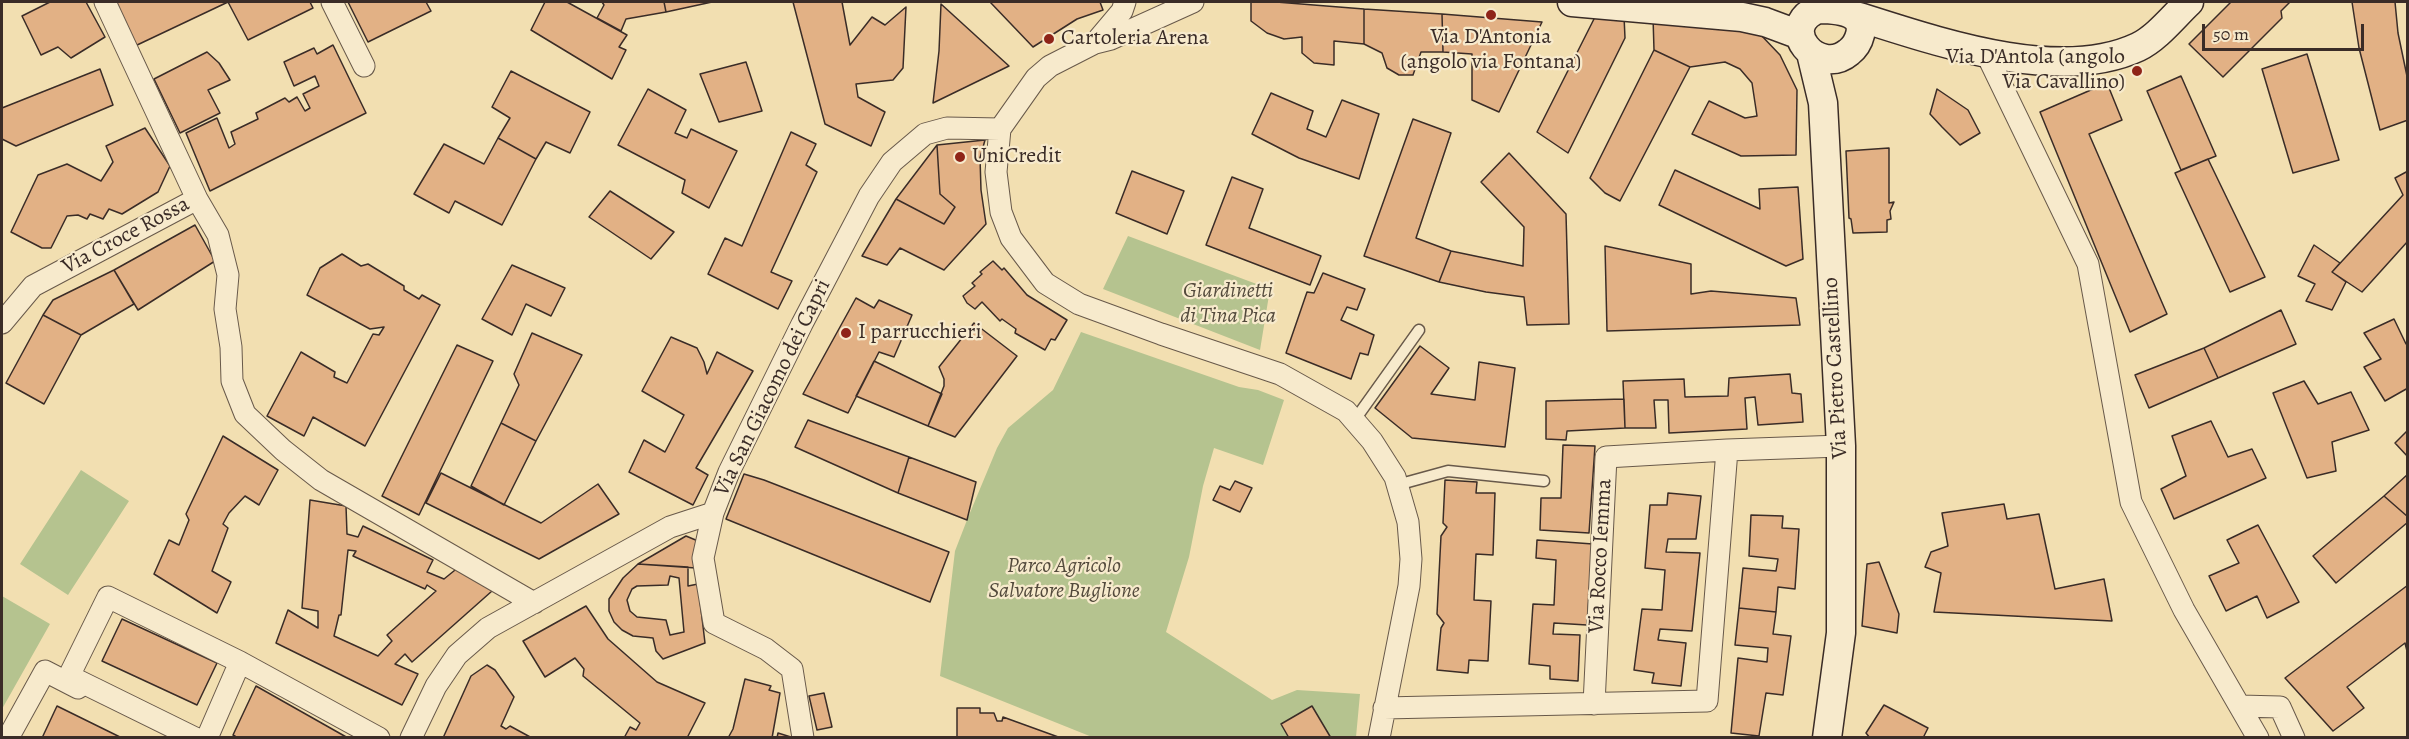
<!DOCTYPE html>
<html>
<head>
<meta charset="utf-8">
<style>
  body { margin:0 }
  #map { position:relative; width:2409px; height:739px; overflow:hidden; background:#f2dfb1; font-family:Alegreya,serif }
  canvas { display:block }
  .frame { position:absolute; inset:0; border:3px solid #3a2c27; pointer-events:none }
  .scale { position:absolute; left:2202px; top:24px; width:162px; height:27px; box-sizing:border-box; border:3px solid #3a2c27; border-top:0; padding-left:8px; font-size:18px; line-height:21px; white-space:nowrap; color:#3a2c27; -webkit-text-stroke:4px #f7eacc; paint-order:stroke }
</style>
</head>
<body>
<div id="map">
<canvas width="2409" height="739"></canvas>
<div class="frame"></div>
<div class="scale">50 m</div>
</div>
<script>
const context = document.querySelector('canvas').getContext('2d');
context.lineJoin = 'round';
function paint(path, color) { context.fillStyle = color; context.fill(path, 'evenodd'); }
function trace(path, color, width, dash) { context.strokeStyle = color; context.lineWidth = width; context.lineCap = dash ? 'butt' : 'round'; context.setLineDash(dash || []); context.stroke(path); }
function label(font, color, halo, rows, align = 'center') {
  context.font = font + ' Alegreya,serif'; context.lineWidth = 4.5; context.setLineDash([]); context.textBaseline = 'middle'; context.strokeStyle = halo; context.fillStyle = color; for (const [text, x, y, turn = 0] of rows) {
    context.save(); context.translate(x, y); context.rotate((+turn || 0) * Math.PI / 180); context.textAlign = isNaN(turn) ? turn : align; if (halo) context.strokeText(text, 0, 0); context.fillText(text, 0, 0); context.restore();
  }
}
paint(new Path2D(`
  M1128,236l142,53 -10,61 -157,-61z
  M1081,332l158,55 19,3 26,10 -21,65 -49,-17 -11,38 -14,71 -23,75 106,68 25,-10 63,4 -4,43h-264l-152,-61 15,-125 12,-31 30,-72 11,-20 45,-38z
  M81,470l48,31 -61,94 -48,-31z
  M2,596l48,28 -48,85z`), '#b5c38f');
const building = new Path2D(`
  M50,2h36l19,35 -34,21 -13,-11 -17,8 -19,-39z
  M114,2h196l3,6 -65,32 -20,-38 -93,44z
  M348,2h78l5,9 -63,31z
  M545,2h22l60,33 -8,12 7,3 -14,29 -81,-49z
  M602,2h62l2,10 -40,7 -5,12 -24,-13 7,-13z
  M664,2h48l-46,10z
  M793,2h49l8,43 22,-28 13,8 21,-18 -3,61 -10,12 -37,4 2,13 27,15 -14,34 -46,-22z
  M990,2h110l3,8 -26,9 -44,28z
  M1251,2h25l88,7v35l-30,-3v24l-20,-2 -12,-10v-16l-18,2 -17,-6 -16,-12z
  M2231,2h59l-9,9 1,7 -59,59 -34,-33z
  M2352,2h43l3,31 10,48v39l-28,10 -21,-82z
  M941,4l68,62 -76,37 6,-52z
  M1364,9l78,5 1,38h-22l-8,23h-14l-12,-7 -5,-15 -18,-9z
  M1442,14l100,8 -43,90 -27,-12v-46l-29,-2z
  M1596,15l28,1 1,22 -57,115 -31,-21z
  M1653,17l107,17 20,21 17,35 -1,65 -55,1 -49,-22 17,-33 36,17 12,-2 -5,-33 -12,-14 -15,-7 -35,5 -36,-17z
  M333,45l33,68 -156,78 -24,-58 31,-15 12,30 6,-4 -4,-12 27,-13 -2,-6 29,-15 4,4 8,-5 8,14 5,-3 -7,-14 16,-8 -4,-10 -21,10 -10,-24 30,-14 3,6z
  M1654,50l36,17 -70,134 -15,-8 -15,-15z
  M207,52l12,11 11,17 -22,10 12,23 -40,20 -26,-54z
  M2307,54l32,106 -46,13 -31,-104z
  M746,62l16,49 -43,11 -19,-48z
  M100,69l13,36 -97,41 -14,-7v-31z
  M511,71l79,41 -20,41 -24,-11 -10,17 -38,-21 12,-20 -18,-11z
  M2181,76l35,80 -35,14 -34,-79z
  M2107,83l15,37 -33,14 78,180 -37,18 -90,-220z
  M648,89l38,21 -11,23 12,5 4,-9 46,22 -28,57 -27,-15 3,-13 -67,-35z
  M1937,89l31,21 12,23 -20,12 -18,-18 -12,-13z
  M1271,93l42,18 -6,18 19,8 16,-37 37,14 -20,65 -60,-21 -47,-24z
  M1413,119l38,14 -35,105 35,13 -12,31 -75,-26z
  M145,128l25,38 -12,26 -36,22 -13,-5 -6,10 -13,-5 -3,5 -9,-4 -11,1 -16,32h-9l-31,-16 27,-57 29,-11 34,17 12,-19 -7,-16z
  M791,132l25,12 -10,21 11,7 -46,100 21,9 -14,28 -70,-35 17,-36 17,8z
  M498,138l38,21 -34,66 -47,-24 -6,12 -35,-19 30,-50 40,20z
  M985,140l-5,18 1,32 5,34 -42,46 -44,-22 -13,17 -25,-9 34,-57 48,25 11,-17 -15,-13 -3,-49z
  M937,145l3,49 15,13 -11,17 -48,-25z
  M1889,148v55l5,-1 -4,9 1,8 -4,1v12l-34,1 -2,-14 -2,-1 -3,-67z
  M1509,153l57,61 3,110 -42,1 -3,-28 -38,-5 -47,-10 12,-31 72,15 1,-39 -43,-45z
  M2208,159l57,118 -35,15 -55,-119z
  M1675,170l85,39 -1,-20 39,-2 5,72 -17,7 -127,-61z
  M1132,171l52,20 -17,43 -51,-21z
  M2408,171v70l-46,51 -30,-20 71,-77 -8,-17z
  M1232,177l31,12 -14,39 72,28 -11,29 -104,-40z
  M610,191l64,41 -23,27 -62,-42z
  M195,225l20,36 -77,49 -24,-40z
  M2314,245l26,18 -8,9 14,10 -14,28 -26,-9 9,-17 -17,-8z
  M1605,246l86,18v30l20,-3 85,7 4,27 -193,6z
  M342,254l19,12 7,-2 36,22v4l15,9 3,-4 18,10 -75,141 -52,-29 -9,19 -37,-20 34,-64 34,20 -1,5 13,6 26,-49 6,1 5,-8 -14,2 -63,-34 13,-27z
  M993,261l9,9 2,-2 23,27 40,25 -12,20 -4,-1 -6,11 -30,-17 1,-4 -14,-10 -2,2 -18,-19 -7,7 -8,-6 -4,-7 12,-10 -3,-3 10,-9 -2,-2z
  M512,265l53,23 -14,28 -25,-12 -14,31 -30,-16z
  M114,270l20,34 -53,31 -38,-20 10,-15z
  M1323,273l42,16 -8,21 -10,-3 -6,13 33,15 -6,20 -8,-2 -9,26 -65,-26 21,-61 7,1z
  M856,298l18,10 5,-8 33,15 -18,42 -15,-5 -31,61 -45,-19z
  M2281,310l15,34 -78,34 -14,-30z
  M43,315l38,20 -37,69 -38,-21z
  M2394,319l12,25 2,-1v45l-23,13 -21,-34 17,-8 -17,-26z
  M974,323l43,33 -62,81 -27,-11 16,-40v-7l-5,-12z
  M532,333l50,22 -46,86 -35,-18 18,-38 -5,-11z
  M671,337l26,11 7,14 3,12 10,-22 36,19 -57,97 12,7 -15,30 -64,-33 15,-32 21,12 19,-37 -42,-24z
  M457,345l36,16 -74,154 -37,-19z
  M1420,346l29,22 -18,26 44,6 4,-38 36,6 -10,79 -93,-9 -37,-30z
  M2204,348l14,30 -69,30 -14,-33z
  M874,361l68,33 -14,32 -72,-30z
  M1790,374l2,19 9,1 2,28 -45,3 -3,-28 -10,1 2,31 -78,4 -1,-33h-14l2,28h-31l-2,-47 61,-2 1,18 43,-1 1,-18z
  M2304,381l14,23 33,-12 18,38 -37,12 4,29 -29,7 -34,-85z
  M1624,399l1,29 -58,3 -1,9 -20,-1v-38z
  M808,420l101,37 -11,36 -103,-46z
  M2211,421l17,36 24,-8 14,29 -92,41 -13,-30 25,-13 -14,-40z
  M501,423l35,18 -32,64 -33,-19z
  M2408,430v27l-13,-14z
  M223,436l55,34 -19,35 -14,-9 -16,17 -6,11 5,4 -16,43 19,11 -14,31 -63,-39 15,-34 10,5 10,-25 -3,-6z
  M1563,445l32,1 -6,87 -49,-3 1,-32h20z
  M909,457l67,25 -9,38 -69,-27z
  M441,473l100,50 57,-39 21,30 -80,45 -113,-56z
  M744,474l20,6 185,72 -19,50 -204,-83z
  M2408,474v43l-24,-21z
  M1445,480l32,2 -1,11h19l-2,62 -17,-1 -2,46 17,1 -3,60 -19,-1 -1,13 -31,-3 4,-42 3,-5 -7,-9 4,-78 6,-9 -4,-4z
  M1235,481l17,7 -12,24 -27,-12 7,-14 10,4z
  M1668,493l33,3 -5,43h-28l-2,13 34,1 -8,78 -32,-2 -2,11 28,3 -5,43 -29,-3 2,-10 -20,-3 8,-61 20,1 3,-40 -20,-2 5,-63h17z
  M2384,496l24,21v5l-72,61 -23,-27z
  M310,500l36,6 1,28 11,3 5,-11 70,34 -6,12 17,7 16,-13 32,25 -80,71 -7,-8 -10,10 23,10 -16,31 -126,-62 12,-33 30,18v-17l-16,-3zM348,550l8,1 -3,5 72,33 2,-4 9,6 -49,44 5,6 -14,15 -44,-20 5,-21h2z
  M2004,504l3,15 32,-5 16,75 49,-10 8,42 -178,-9 7,-39 -16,-6 6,-15 17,-6 -6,-33z
  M1751,515l32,1 -1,12 17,1 -4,60 -17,-2 -2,25 -37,-4 4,-40 33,3 2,-12 -29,-3z
  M2258,525l41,77 -32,16 -10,-22 -31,15 -17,-35 30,-13 -12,-23z
  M686,536l12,5 -2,27 -58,-4z
  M1537,540l56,4 -6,81 -33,-2 -1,11 27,1 -2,46 -28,-2v-13l-21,-2 4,-60 21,1 2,-45 -20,-2z
  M1879,562l20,52 -2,19 -35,-7 5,-62z
  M638,564l50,3v19l10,-2 7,59 -42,16 -7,-8 -3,-13 -20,-2 -11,-6 -8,-8 -5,-11v-12l14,-21zM670,576l9,2 5,54 -14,3 -4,-15 -29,-3 -7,-6 -3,-11 5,-11 5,-3 31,-1z
  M2408,585v70l-3,-12 -58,44 17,21 -31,23 -48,-53z
  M586,606l22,33 49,43 48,21 -18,35h-63l6,-11 6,3 4,-7 -57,-47 1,-7 -9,-11 -30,19 -22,-36z
  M1739,608l37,4 -3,22 18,2 -8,59 -17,-2 -7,43 -28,-3 7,-75 29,4 1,-14 -33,-3z
  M122,619l95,44 -20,42 -95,-44z
  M487,665l8,5 19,27 -13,29 5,3 4,-3 22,12h-89l28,-62z
  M745,679l26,7 -2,4 11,3 -8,45h-44l5,-9z
  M256,686l92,52h-110l-5,-3z
  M824,693l8,34 -15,3 -8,-34z
  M1884,705l44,23 -5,10h-53l-4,-5z
  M57,706l65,32h-80z
  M1312,706l19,32h-42l-8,-14z
  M957,708h23v5h14l3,8h5l1,-4 58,21h-104z
  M778,733l16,5h-17z`);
paint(building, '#e2b185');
trace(building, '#3a2c27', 1.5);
const lane = new Path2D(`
  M1354,421l65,-91
  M1397,485l51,-14 96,10`);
const street = new Path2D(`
  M332,2l32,64
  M1193,2l-82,37 -16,4 -45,23 -14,12 -36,51 -4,43 5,40 10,26 34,45 34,21 82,30 119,40 66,37 26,30 23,36 13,45 3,37 -2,27 -30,152
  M1095,43l27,-32 3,-9
  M1986,53l102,211 43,238 53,108 74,128
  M197,199l21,36 10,40 -3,34 6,38 1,34 13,33 38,36 38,30 213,123
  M2,323l31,-37 164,-87 -92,-197
  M1594,704l12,-247 121,-7
  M2240,706l40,1 14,31
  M1384,708l323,-7 20,-251 114,-4
  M8,738l37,-67 33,17
  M195,738l-126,-62 39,-79 132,65 139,76
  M207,738l33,-76
  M411,738l25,-52 21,-31 31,-27 182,-101 43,-14
  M803,738l-11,-69 -26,-20 -52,-26 -11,-65 10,-45 16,-41 73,-148 67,-128 23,-34 33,-28 22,-6 53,1`);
const secondary = new Path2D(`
  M1572,2l170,15 23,5 35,13
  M1818,9c10,0 27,1 36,7 13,9 5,28 -5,36 -31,26 -74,-25 -31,-43z
  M1853,15c80,25 204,70 285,32 19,-9 36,-31 51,-45
  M1811,53l12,50 18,343v187l-14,105`);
trace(lane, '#68594a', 13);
trace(street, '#68594a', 23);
trace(secondary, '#3a2c27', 31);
trace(lane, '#f7eacc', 10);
trace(street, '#f7eacc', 21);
trace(secondary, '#f7eacc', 28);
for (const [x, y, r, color] of [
  [1491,15,6,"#8f2418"],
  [1049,39,6,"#8f2418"],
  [2137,71,6,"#8f2418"],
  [960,157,6,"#8f2418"],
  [846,333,6,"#8f2418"]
]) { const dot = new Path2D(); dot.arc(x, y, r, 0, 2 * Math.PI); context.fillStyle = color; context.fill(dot); trace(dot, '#f7eacc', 2); }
label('22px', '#3a2c27', '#f7eacc', [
  ["Via D'Antonia",1491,38,"center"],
  ["(angolo via Fontana)",1491,63,"center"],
  ["Cartoleria Arena",1061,39],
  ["Via D'Antola (angolo",2125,58,"right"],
  ["Via Cavallino)",2125,83,"right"],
  ["UniCredit",972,157],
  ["I parrucchieri",858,333]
], 'left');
label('22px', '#3a2c27', '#f7eacc', [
  ["Via Croce Rossa",126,236,-28],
  ["Via Pietro Castellino",1836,368,-93],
  ["Via San Giacomo dei Capri",773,388,-64],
  ["Via Rocco Iemma",1601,556,-87]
]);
label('italic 22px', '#534a3c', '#f7eacc', [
  ["Giardinetti",1228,292],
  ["di Tina Pica",1228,317],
  ["Parco Agricolo",1064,567],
  ["Salvatore Buglione",1064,592]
]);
</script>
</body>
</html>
